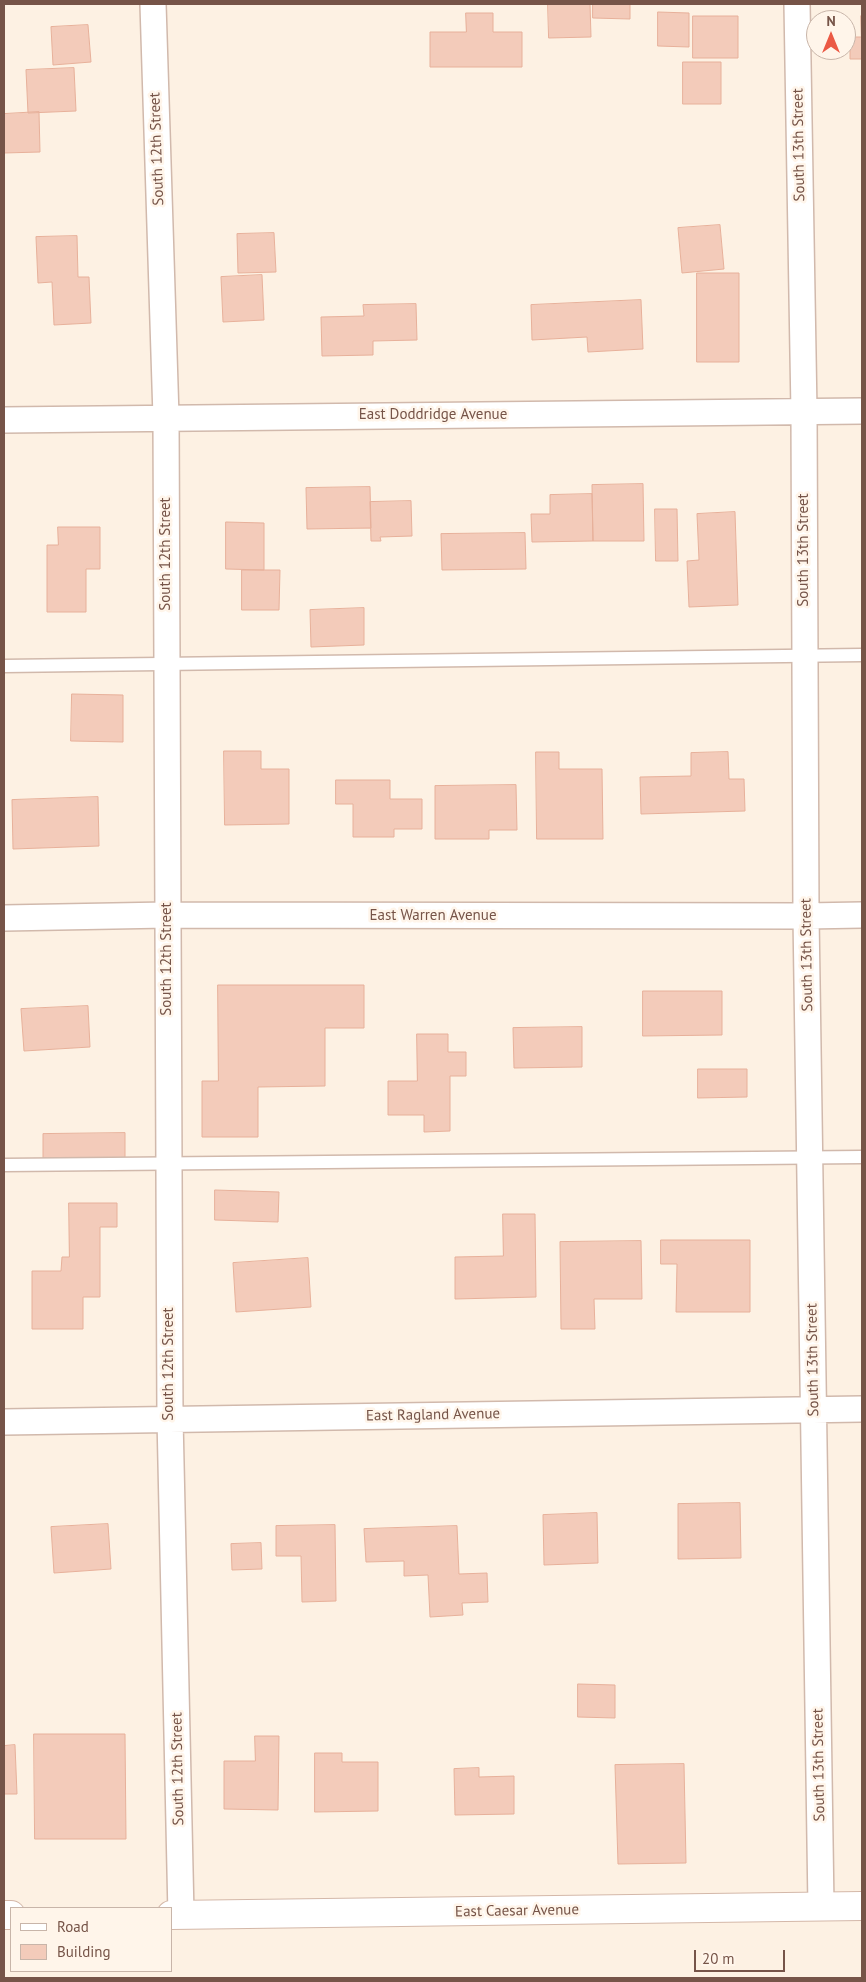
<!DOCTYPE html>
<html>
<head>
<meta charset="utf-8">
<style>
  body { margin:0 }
  #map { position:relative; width:866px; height:1982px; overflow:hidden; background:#fdf1e3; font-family:"PT Sans",sans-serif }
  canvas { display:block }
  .frame { position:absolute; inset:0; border:5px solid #765448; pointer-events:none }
  .legend { position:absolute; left:10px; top:1907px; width:162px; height:65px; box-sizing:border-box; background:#fff5ea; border:1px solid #c8b5a9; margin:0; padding:6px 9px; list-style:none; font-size:15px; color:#765448 }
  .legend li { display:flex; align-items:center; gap:10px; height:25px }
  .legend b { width:25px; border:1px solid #c8b5a9 }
  .north { position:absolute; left:806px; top:10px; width:50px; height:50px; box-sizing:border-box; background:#fff5ea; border:1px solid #c8b5a9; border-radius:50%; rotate:0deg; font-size:14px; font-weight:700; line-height:20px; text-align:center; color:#765448 }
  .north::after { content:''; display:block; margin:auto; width:18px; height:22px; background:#eb5944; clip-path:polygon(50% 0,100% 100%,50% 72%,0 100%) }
  .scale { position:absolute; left:694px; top:1950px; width:91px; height:22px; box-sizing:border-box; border:2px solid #765448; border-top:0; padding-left:6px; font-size:15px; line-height:18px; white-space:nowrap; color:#765448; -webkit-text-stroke:4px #fff5ea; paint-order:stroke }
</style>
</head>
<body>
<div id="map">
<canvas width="866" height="1982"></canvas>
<div class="frame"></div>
<ul class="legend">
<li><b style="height:6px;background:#fff"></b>Road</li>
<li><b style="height:14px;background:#f3cbba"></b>Building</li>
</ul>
<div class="north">N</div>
<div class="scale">20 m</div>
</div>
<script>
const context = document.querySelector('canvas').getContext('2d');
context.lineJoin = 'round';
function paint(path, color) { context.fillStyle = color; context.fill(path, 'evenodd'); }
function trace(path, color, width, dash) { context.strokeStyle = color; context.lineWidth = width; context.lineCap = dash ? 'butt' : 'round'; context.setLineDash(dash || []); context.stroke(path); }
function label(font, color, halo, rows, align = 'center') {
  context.font = font + ' "PT Sans",sans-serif'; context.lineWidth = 5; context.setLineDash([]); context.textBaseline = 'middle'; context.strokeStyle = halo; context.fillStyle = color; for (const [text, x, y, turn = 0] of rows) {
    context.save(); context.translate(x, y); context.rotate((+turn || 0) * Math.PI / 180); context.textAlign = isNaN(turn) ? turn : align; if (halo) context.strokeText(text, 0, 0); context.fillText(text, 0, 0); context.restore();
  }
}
const building = new Path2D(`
  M548,4h42l1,33 -42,1z
  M593,4h37v15l-37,-1z
  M658,12l31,1v34l-31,-1z
  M466,13h27v19h29v35h-92v-35h36z
  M693,16h45v42h-45z
  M861,16l1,43h-12v-22h11z
  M88,25l3,37 -38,3 -2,-38z
  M683,62h38v42h-38z
  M74,68l2,43 -48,2 -2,-43z
  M39,112l1,40 -36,1v-39z
  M720,225l4,44 -42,4 -4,-45z
  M274,233l2,39 -38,1 -1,-39z
  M77,236l1,41h11l2,46 -37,2 -2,-43 -14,1 -2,-46z
  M697,273h42v89h-42z
  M262,275l2,45 -41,2 -2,-45z
  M641,300l2,49 -55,3 -1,-15 -55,3 -1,-35z
  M416,304l1,36 -44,1v14l-51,1 -1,-39 43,-1 -1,-11z
  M643,484l1,57h-51l-1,-56z
  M370,487l1,41 -64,1 -1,-41z
  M592,494l1,47 -61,1 -1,-28h19v-19z
  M411,501l1,35 -32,1 1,4h-10l-1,-39z
  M655,509h22l1,52h-22z
  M735,512l3,93 -49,2 -2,-46 12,-1 -2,-46z
  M226,522l38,1v47l-38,-1z
  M58,527h42v42h-14v43h-39v-67h11z
  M525,533l1,36 -84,1 -1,-36z
  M242,570h38l-1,40h-37z
  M364,608v37l-53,2 -1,-37z
  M72,694l51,1v47l-52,-1z
  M224,751h37v18h28v55l-64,1z
  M536,752h23v17h43l1,70h-66z
  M728,752l1,27h15l1,32 -104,3 -1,-37 51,-1v-23z
  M336,780h54v19h32v30h-28v8h-41v-33h-17z
  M516,785l1,45h-28v9h-54v-53z
  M98,797l1,49 -86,3 -1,-49z
  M218,985h146v43h-39v58l-67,1v50h-56v-56h16z
  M643,991h79v44l-79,1z
  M88,1006l2,41 -66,4 -3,-42z
  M582,1027v40l-68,1 -1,-40z
  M417,1034h31v18h18v24h-16v55l-26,1v-17h-36v-34h29z
  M698,1069h49v28l-49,1z
  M125,1133v25h-82v-24z
  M215,1190l64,2 -1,30 -63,-2z
  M69,1203h48v24h-17v70h-17v32h-51v-58h29l1,-14h7z
  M503,1214h32l1,83 -81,2v-42l48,-1z
  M661,1240h89v72h-74l1,-48h-16z
  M641,1241l1,58h-48l1,30h-34l-1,-87z
  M308,1258l3,49 -75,5 -3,-49z
  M740,1503l1,55 -63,1v-55z
  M597,1513l1,50 -54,2 -1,-50z
  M108,1524l3,45 -57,4 -3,-46z
  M335,1525l1,76 -34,1 -1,-46h-25v-30z
  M457,1526l2,48 28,-1 1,29 -26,1 1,12 -33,2 -2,-42 -24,1v-15l-38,1 -2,-33z
  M261,1543l1,26 -30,1 -1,-26z
  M578,1684l37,1v33l-37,-1z
  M34,1734h91l1,105h-91z
  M255,1736h24l-1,74 -54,-1v-48h31z
  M15,1745l2,49h-13v-48z
  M315,1753h27v9h36v49l-63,1z
  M684,1764l2,99 -68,1 -3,-99z
  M479,1768v9l35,-1v38l-59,1 -1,-46z`);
paint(building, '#f3cbba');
trace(building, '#e7b09a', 1);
const lane = new Path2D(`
  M4,666l858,-11
  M4,1165l858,-8`);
const street = new Path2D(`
  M153,4l13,413 4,1001 11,497
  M797,4l7,408 2,504 15,991
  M4,420l858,-9
  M4,918l163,-3 639,1 56,-1
  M4,1422l858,-13`);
const secondary = new Path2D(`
  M4,1915h7
  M171,1915l691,-9`);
trace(lane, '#d1b9ac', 15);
trace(street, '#d1b9ac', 28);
trace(secondary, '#d4b8a9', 30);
trace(lane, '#fff', 12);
trace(street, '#fff', 25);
trace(secondary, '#fff', 28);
label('15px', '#765448', '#fff5ea', [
  ["South 13th Street",799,145,-91],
  ["South 12th Street",157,149,-92],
  ["East Doddridge Avenue",433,415],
  ["South 13th Street",804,550,-90],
  ["South 12th Street",166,554,-90],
  ["East Warren Avenue",433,916],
  ["South 13th Street",807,955,-91],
  ["South 12th Street",167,959,-90],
  ["South 13th Street",813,1360,-91],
  ["South 12th Street",169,1364,-90],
  ["East Ragland Avenue",433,1415,-1],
  ["South 13th Street",819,1765,-91],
  ["South 12th Street",178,1769,-91],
  ["East Caesar Avenue",517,1911,-1]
]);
</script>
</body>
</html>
